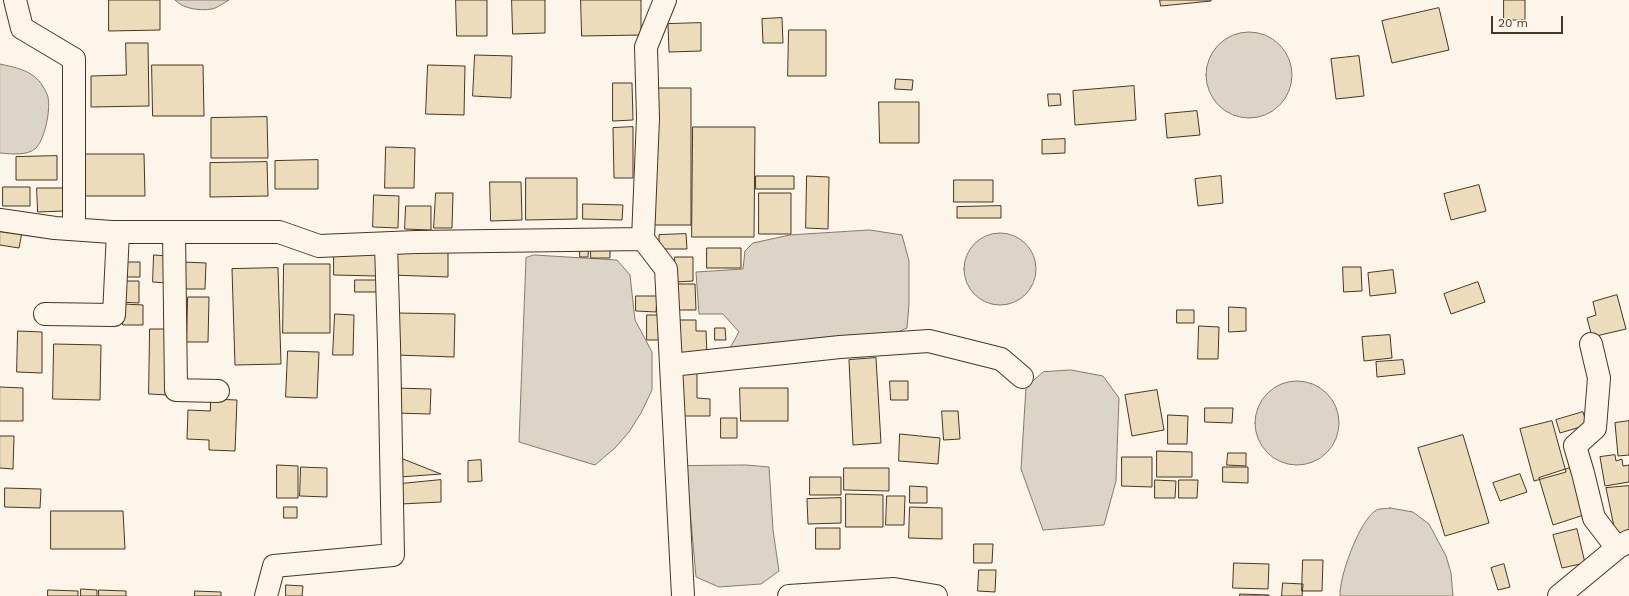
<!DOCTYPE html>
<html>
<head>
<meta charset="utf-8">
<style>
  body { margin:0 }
  #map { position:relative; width:1629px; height:596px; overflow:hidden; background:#fbf6e9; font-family:"Work Sans",sans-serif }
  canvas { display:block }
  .scale { position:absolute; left:1491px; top:16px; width:72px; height:18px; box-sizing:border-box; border:2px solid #4a3520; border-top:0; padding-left:5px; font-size:12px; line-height:14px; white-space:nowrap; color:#4a3520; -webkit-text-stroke:3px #fbf6e9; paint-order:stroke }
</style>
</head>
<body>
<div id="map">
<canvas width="1629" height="596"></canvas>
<div class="scale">20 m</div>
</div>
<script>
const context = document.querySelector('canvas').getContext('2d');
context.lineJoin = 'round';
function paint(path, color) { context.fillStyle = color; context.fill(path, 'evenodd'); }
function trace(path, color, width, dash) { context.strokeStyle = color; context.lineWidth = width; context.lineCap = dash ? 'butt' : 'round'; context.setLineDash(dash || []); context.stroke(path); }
const water = new Path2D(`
  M175,0h54c-5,3 -12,8 -17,9 -12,2 -29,0 -37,-9z
  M1206 75a43 43 0 1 1 86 0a43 43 0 1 1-86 0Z
  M0,64c13,3 27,5 37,15 4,3 8,11 10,15 5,12 -2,45 -11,54 -8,8 -25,6 -36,5z
  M870,230l32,5 7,26v43l-2,24 -18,8 -159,12 9,-16 -16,-18h-24l-3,-42 47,-3 2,-18 8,-8 37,-8z
  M964 269a36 36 0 1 1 72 0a36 36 0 1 1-72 0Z
  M534,255l83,5 13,15 5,45 17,32v38l-11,23 -12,19 -14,16 -20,17 -76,-23 7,-184z
  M1071,370l32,6 16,22 -3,83 -12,44 -61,5 -22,-61 5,-82 17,-15z
  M1255 423a42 42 0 1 1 84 0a42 42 0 1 1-84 0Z
  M746,465l23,2 4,63 6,41 -18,13 -42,3 -23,-10 -10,-111z
  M1390,508l23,4 16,12 17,32 5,17 2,23h-113c-1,-19 19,-74 35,-85 3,-3 11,-2 15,-3z`);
paint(water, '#dcd4c6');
trace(water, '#887966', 1);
const building = new Path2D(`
  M109,0h51v30l-51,1z
  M456,0h31v36h-30z
  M512,0h33v33l-32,1z
  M581,0h60v35l-59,1z
  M1160,0h51v1l-50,5z
  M1504,0h21v20h-21z
  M1439,8l10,42 -57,13 -10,-42z
  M782,18l1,25h-20l-1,-24z
  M701,23v28l-32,1 -1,-28z
  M789,30h37v46h-38z
  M126,43h22l1,63 -58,1v-31l35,-1z
  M475,55l37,1 -1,42 -38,-2z
  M1359,56l5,40 -28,3 -5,-40z
  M152,65h51l1,51h-51z
  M428,65l37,1 -1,49 -38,-1z
  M896,79l17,1 -1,10 -17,-1z
  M613,83h19l1,37 -20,1z
  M1134,86l2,34 -61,5 -2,-34z
  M650,88h41v137h-41z
  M1048,94h12l1,11 -12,1z
  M879,102h40v41h-39z
  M1197,111l3,24 -33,3 -2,-24z
  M267,117l1,41h-57v-40z
  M633,127v51h-19l-1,-50z
  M693,127h62l-1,110h-62z
  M1065,139v14l-23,1v-14z
  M386,147l29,1 -1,40h-29z
  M84,154h60l1,42h-61z
  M57,156v24h-41v-23z
  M318,160v29h-43v-28z
  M267,162l1,34 -58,1v-34z
  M756,176h38v13h-38z
  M807,176l22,1 -1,52 -22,-1z
  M1221,176l2,27 -25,3 -3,-27z
  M526,178h51v41l-51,1z
  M954,180h39v22h-39z
  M490,182h31l1,38 -31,1z
  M1479,185l7,26 -35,9 -7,-26z
  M3,187h27v19h-27z
  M37,188h27v23l-26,1z
  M436,193h17l-1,35h-18z
  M759,193h32v41h-32z
  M374,195l25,1 -1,32 -25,-1z
  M583,204l40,1 -1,15 -39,-1z
  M406,206h25v24l-26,-1z
  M1001,206v12h-44v-11z
  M0,224l23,3 -4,21 -19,-3z
  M686,234l1,15h-28v-14z
  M591,240h19v18h-19z
  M580,241h9l-1,16h-8z
  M707,248h34v20h-34z
  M392,249l56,1v27l-57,-2z
  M334,252l44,1 -1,23 -43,-1z
  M154,255l14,1 -1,27 -14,-1z
  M675,257h18v24l-17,1z
  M118,262h22v15h-22z
  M183,262l23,1 -1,26h-22z
  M284,264h46v69h-47z
  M1343,267h18l1,24 -18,1z
  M278,268l3,96 -46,1 -3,-96z
  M1393,270l3,23 -26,3 -2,-23z
  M355,280h23v12h-23z
  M120,281h19v22l-20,-1z
  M1478,282l7,20 -34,12 -7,-20z
  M676,284h19l1,26h-19z
  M1617,295l9,34 -34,8 -5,-19 9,-3 -3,-13z
  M636,296h21l-1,16 -20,-1z
  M188,297h21l-1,45h-21z
  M123,304l20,1v20h-20z
  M1229,307l17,1v23l-17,1z
  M1177,310h17v13h-17z
  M397,313l58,1 -1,43 -58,-2z
  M335,314l19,1 -1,40h-20z
  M647,315h16l-1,25h-15z
  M677,320h19v11h10l1,24 -29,1z
  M1199,326l20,1 -1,32h-20z
  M715,328h10l1,12h-11z
  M150,329h20l-2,66 -19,-1z
  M18,331l24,1v41l-25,-1z
  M1390,335l2,23 -28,3 -2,-24z
  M54,344l47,1 -1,55 -47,-1z
  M288,351l31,1 -2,46 -31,-1z
  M876,358l5,85 -28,2 -4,-85z
  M1403,360l2,14 -28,3 -1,-15z
  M682,367h15v31l13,1v17h-28z
  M890,381h18v19h-17z
  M0,387l23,1v33h-23z
  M395,388l36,1 -1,25 -36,-1z
  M740,388h48v33h-47z
  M1157,390l7,40 -32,6 -7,-41z
  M211,399l26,1 -2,51 -26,-1v-10l-22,-1 1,-29 22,1z
  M1205,408h28l-1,15 -27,-1z
  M942,411h16l2,28 -16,1z
  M1583,412l4,13 -27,8 -4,-13z
  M1168,415l20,1 -1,28h-19z
  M721,418h16v20h-16z
  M1552,421l14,51 -32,9 -14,-52z
  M1629,421v34l-11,1 -3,-33z
  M900,434l40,4 -2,26 -39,-3z
  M1463,435l26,88 -44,13 -27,-88z
  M0,436h14l-1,33 -13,-1z
  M1157,451l35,1v25h-35z
  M1228,453h18v13l-19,-1z
  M1615,455l1,6 6,-2 1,7 6,-1v17l-24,4 -5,-29z
  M398,457l43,17 -41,3z
  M1122,457h30v30l-30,-1z
  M481,460l1,21 -14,1v-21z
  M277,465l21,1v32h-21z
  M1576,466l14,47 -37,12 -14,-47z
  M301,467l26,1v29l-27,-1z
  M1223,467h25v16l-25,-1z
  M844,468h45v23l-45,-1z
  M1520,474l7,18 -27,9 -7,-18z
  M810,477h31v18h-31z
  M441,480v22l-40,2 -1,-20z
  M1155,480l21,1 -1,17h-20z
  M1179,480h19l-1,18h-18z
  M910,486l17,1v16h-17z
  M1629,486v49l-12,6 -11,-53z
  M5,488l36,1 -1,19 -35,-1z
  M846,494l37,1v32h-37z
  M887,496h18l-1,29h-18z
  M841,498v25l-33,1 -1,-25z
  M284,507h13v11h-13z
  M910,507l32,1v31l-33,-1z
  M51,511h72l2,38h-74z
  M816,528h24v21h-24z
  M1577,529l8,34 -23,5 -9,-33z
  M974,544h19l-1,19h-18z
  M1303,560h20l-1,31h-20z
  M1234,563l35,1 -1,25 -35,-1z
  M1504,564l6,23 -12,3 -7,-22z
  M979,570h17l-1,22 -17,-1z
  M1283,583l20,1 -1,12h-20z
  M286,585l17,1 -1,10h-16z
  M81,589l16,1v6h-16z
  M48,590l30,1v5h-30z
  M99,590l27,1v5h-27z
  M195,591l26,1v4h-26z
  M1240,594l29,1v1h-29z`);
paint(building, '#ecdcbc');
trace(building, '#4a3520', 1);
const minor = new Path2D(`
  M15,0l7,28 52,31v170
  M0,220l55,8 57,4h167l40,14 97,-4 227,-3 23,30 17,327
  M174,232l2,158 42,1
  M643,239l5,-121 -2,-71 19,-47
  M45,314l69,1 4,-83
  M1591,344l8,34 -4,50 -20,18 8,27 11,45 23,30
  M671,365l169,-18 89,-6 72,18 21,18
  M266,596l8,-30 119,-11 -4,-211 -3,-100
  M789,596l105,-7 42,7
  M1559,596l58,-48 12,-7`);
trace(minor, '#4a3520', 24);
trace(minor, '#fbf6e9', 22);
</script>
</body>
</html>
